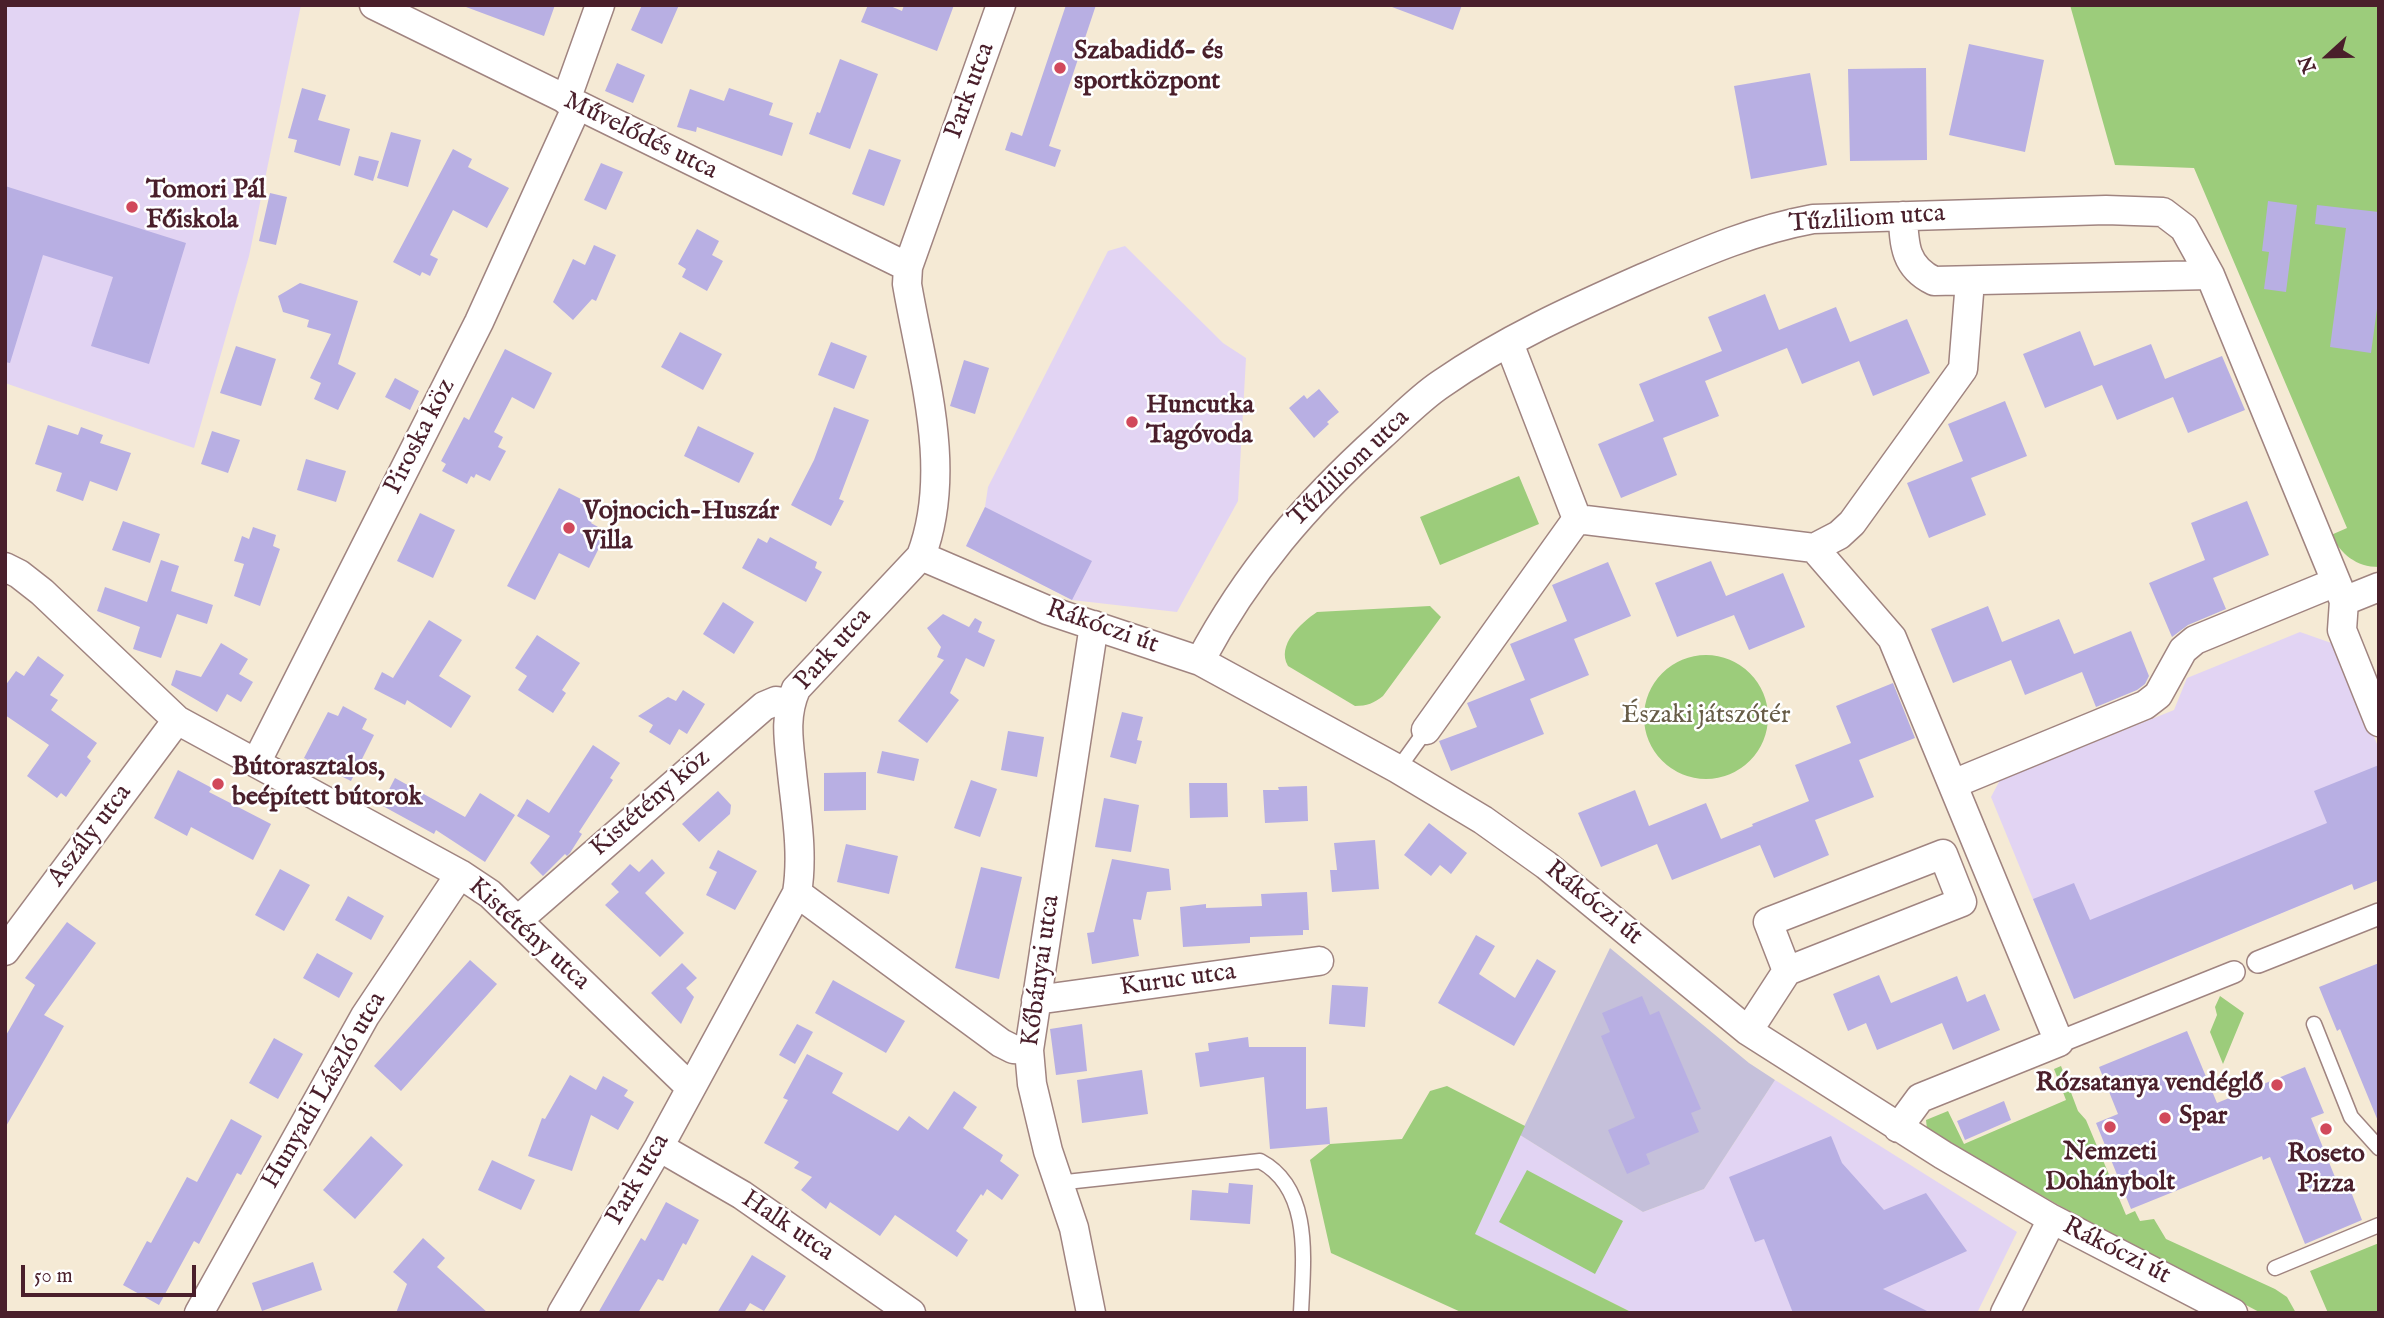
<!DOCTYPE html>
<html>
<head>
<meta charset="utf-8">
<style>
  body { margin:0 }
  #map { position:relative; width:2384px; height:1318px; overflow:hidden; background:#f5ead5; font-family:"IM FELL English",serif }
  canvas { display:block }
  .frame { position:absolute; inset:0; border:7px solid #4a1f2b; pointer-events:none }
  .north { position:absolute; left:2293px; top:21px; width:70px; height:70px; -webkit-text-stroke:5px #fff; paint-order:stroke; rotate:248deg; font-size:19px; font-weight:700; line-height:28px; text-align:center; color:#4a1f2b }
  .north::after { content:''; display:block; margin:auto; width:24px; height:32px; background:#4a1f2b; clip-path:polygon(50% 0,100% 100%,50% 72%,0 100%) }
  .scale { position:absolute; left:21px; top:1265px; width:175px; height:32px; box-sizing:border-box; border:4px solid #4a1f2b; border-top:0; padding-left:9px; font-size:21px; line-height:24px; white-space:nowrap; color:#4a1f2b; -webkit-text-stroke:5px #fff; paint-order:stroke }
</style>
</head>
<body>
<div id="map">
<canvas width="2384" height="1318"></canvas>
<div class="frame"></div>
<div class="north">N</div>
<div class="scale">50 m</div>
</div>
<script>
const context = document.querySelector('canvas').getContext('2d');
context.lineJoin = 'round';
function paint(path, color) { context.fillStyle = color; context.fill(path, 'evenodd'); }
function trace(path, color, width, dash) { context.strokeStyle = color; context.lineWidth = width; context.lineCap = dash ? 'butt' : 'round'; context.setLineDash(dash || []); context.stroke(path); }
function label(font, color, halo, rows, align = 'center') {
  context.font = font + ' "IM FELL English",serif'; context.lineWidth = 5; context.setLineDash([]); context.textBaseline = 'middle'; context.strokeStyle = halo; context.fillStyle = color; for (const [text, x, y, turn = 0] of rows) {
    context.save(); context.translate(x, y); context.rotate((+turn || 0) * Math.PI / 180); context.textAlign = isNaN(turn) ? turn : align; if (halo) context.strokeText(text, 0, 0); context.fillText(text, 0, 0); context.restore();
  }
}
paint(new Path2D(`
  M5,5h296l-52,251 -55,192 -189,-65z
  M1125,246l98,97 23,15 -8,143 -61,111 -105,-12 -106,-54 19,-39 3,-20 120,-236z
  M2300,632l37,13 42,104v131l-27,4 -278,115 -83,-202 9,-17 174,-70 13,-32z
  M1775,1080l242,152 -40,81h-344l-159,-79 46,-99 123,77 61,-23z`), '#e2d4f3');
paint(new Path2D(`
  M1610,948l139,115 26,17 -71,109 -61,23 -123,-77z`), '#c5c0da');
paint(new Path2D(`
  M2070,5h309v562c-23,0 -38,-13 -48,-32l16,-7 -153,-360 -79,-3z
  M1519,476l20,48 -99,41 -20,-48z
  M1430,606l11,11 -58,79c-9,7 -16,10 -28,10l-67,-40c-12,-21 13,-43 29,-54z
  M1644 717a62 62 0 1 1 124 0a62 62 0 1 1-124 0Z
  M2220,996l24,17 -21,51 -13,-32 7,-17 -2,-8z
  M2061,1066l17,45 8,9 40,95 9,-4 5,10 14,-2 12,20 109,50 12,8 9,16h-35l-201,-107 -133,-77 -1,-9 22,-9 16,33 102,-44 -12,-31z
  M1447,1086l78,40 -50,108 158,79h-170l-132,-60 -21,-93 20,-16 72,-5 28,-48z
  M1527,1170l96,51 -28,53 -96,-52z
  M2379,1243v70h-51l-18,-42z`), '#9ccc7b');
paint(new Path2D(`
  M466,5h89l-11,31 -78,-29z
  M642,5h37l-17,39 -31,-14z
  M868,5h20l14,6 2,-6h50l-17,46 -76,-29z
  M1066,5h30l-47,141 12,4 -6,17 -50,-17 6,-18 11,4z
  M1392,5h70l-9,25 -61,-23z
  M1969,44l75,16 -19,92 -76,-17z
  M840,59l38,15 -28,75 -41,-15 8,-22 3,1z
  M617,63l28,12 -12,28 -28,-12z
  M1926,68l1,92 -77,1 -2,-92z
  M1810,73l17,92 -76,14 -17,-93z
  M302,88l24,7 -8,25 32,9 -10,37 -46,-14 3,-12 -9,-2z
  M729,88l44,15 -4,12 24,8 -11,33 -85,-29 -1,5 -19,-5 13,-38 34,12z
  M391,132l30,8 -13,47 -31,-9z
  M453,149l19,10 -4,8 41,21 -22,40 -34,-18 -23,45 8,4 -8,17 -8,-4 -2,4 -27,-14z
  M869,149l32,11 -17,46 -32,-12z
  M359,156l20,5 -6,20 -19,-6z
  M601,163l22,9 -17,38 -22,-10z
  M5,186l181,57 -37,121 -58,-18 22,-69 -70,-22 -33,108 -5,-1z
  M270,193l17,4 -11,48 -17,-4z
  M2268,201l29,4 -11,87 -22,-3 5,-37 -7,-1z
  M2317,205l62,7v82l-8,59 -41,-6 16,-119 -31,-4z
  M697,229l22,12 -7,14 11,6 -16,30 -25,-14 4,-8 -8,-5z
  M594,245l22,10 -20,46 -4,-2 -19,21 -20,-18 20,-43 12,6z
  M300,283l58,18 -20,63 18,9 -18,37 -24,-11 7,-16 -11,-5 21,-44 -24,-7 2,-7 -26,-8 -5,-16z
  M1765,294l14,36 57,-23 14,35 57,-23 23,54 -57,23 -14,-35 -57,23 -15,-36 -82,33 14,35 -56,22 14,37 -56,23 -23,-54 56,-23 -15,-37 83,-33 -14,-34z
  M2080,331l14,35 57,-22 14,35 57,-23 23,54 -57,23 -15,-36 -56,23 -15,-35 -57,23 -22,-54z
  M680,332l42,22 -19,36 -42,-23z
  M831,342l36,14 -13,33 -36,-14z
  M236,346l40,13 -15,47 -41,-13z
  M505,349l47,24 -18,36 -22,-12 -18,35 9,5 -5,10 8,4 -16,30 -14,-7 -2,4 -3,-2 -4,8 -25,-13 4,-7 -5,-3 23,-44 5,3z
  M964,360l25,8 -14,46 -25,-8z
  M395,378l24,13 -9,19 -25,-13z
  M1319,389l20,23 -12,10 2,2 -15,14 -25,-30 15,-13 3,4z
  M2005,401l22,55 -56,22 15,37 -57,23 -22,-55 56,-22 -15,-37z
  M834,407l35,13 -30,79 5,2 -13,25 -40,-21 23,-45z
  M48,425l30,10 3,-8 22,8 -3,8 31,10 -14,38 -27,-10 -7,20 -27,-10 6,-18 -27,-9z
  M698,426l56,27 -15,30 -55,-27z
  M212,431l28,9 -12,33 -27,-9z
  M306,459l40,12 -10,31 -39,-12z
  M559,488l40,20 -8,15 16,9 -18,36 -30,-15 -24,47 -28,-14z
  M2247,501l22,54 -56,23 13,31 -38,16 -16,12 -23,-54 56,-23 -14,-37z
  M985,507l107,54 -20,39 -106,-54z
  M420,513l35,17 -22,48 -36,-17z
  M123,521l37,13 -10,29 -38,-13z
  M253,527l23,8 -3,11 7,3 -20,57 -26,-10 10,-32 -10,-3 8,-25 7,3z
  M770,537l47,25 -2,6 7,4 -16,30 -64,-34 16,-30 9,5z
  M161,560l18,6 -8,25 42,14 -6,19 -30,-10 -16,44 -28,-9 7,-22 -43,-16 8,-24 42,15z
  M1711,561l15,35 57,-23 22,54 -56,23 -15,-35 -57,22 -22,-54z
  M1608,562l23,54 -57,23 15,36 -59,24 14,35 -93,37 -12,-30 38,-14 -10,-24 58,-23 -15,-36 57,-23 -15,-36z
  M723,602l31,20 -20,32 -31,-20z
  M1988,606l14,36 57,-23 15,35 57,-23 18,45 -4,8 -8,6 -41,17 -14,-35 -57,23 -14,-35 -58,23 -22,-54z
  M943,614l26,13 6,-9 7,4 -4,10 17,8 -11,27 -18,-9 -16,35 9,7 -32,43 -29,-22 46,-61 -7,-3 4,-10 -14,-19z
  M429,620l33,20 -23,36 32,20 -20,32 -44,-28 -2,5 -31,-16 8,-17 11,6z
  M537,635l43,28 -18,27 4,3 -13,20 -35,-23 9,-14 -12,-8z
  M221,643l27,16 -9,15 14,8 -12,20 -14,-8 -10,18 -46,-27 5,-15 25,7z
  M38,656l26,19 -14,20 8,5 -7,10 46,33 -10,14 4,4 -25,36 -5,-4 -4,5 -30,-22 22,-31 -44,-30v-29l11,-15 8,5z
  M1893,683l22,55 -56,22 15,37 -59,23 14,35 -55,23 -14,-33 -88,35 -15,-36 -56,23 -23,-54 57,-23 14,36 57,-23 15,36 32,-13 -1,-2 57,-23 -14,-36 56,-22 -15,-37z
  M683,690l22,14 -18,30 -8,-5 -9,16 -21,-13 4,-7 -15,-9 30,-19 8,4z
  M343,706l24,13 -5,10 12,6 -23,46 -47,-23 24,-46 10,4z
  M1122,712l21,5 -6,23 5,1 -6,23 -26,-7z
  M1008,731l36,6 -7,40 -36,-7z
  M593,745l27,18 -10,15 3,2 -34,52 3,2 -12,19 -3,3 -2,-2 -22,22 -13,-13 20,-27 -33,-20 10,-17 22,14z
  M882,751l37,8 -5,22 -37,-8z
  M2379,765v115l-25,10 -2,-6 -278,115 -41,-100 41,-16 16,37 237,-97 -13,-32z
  M178,770l34,18 -3,4 62,32 -18,36 -62,-33 -4,9 -33,-18z
  M866,772v38l-42,1v-38z
  M395,778l70,39 15,-24 35,22 -30,47 -49,-32 -2,4 -53,-29z
  M971,780l26,9 -17,48 -26,-9z
  M1189,783h38l1,34 -38,1z
  M1307,786l1,35 -43,2 -2,-33h16l-1,-3z
  M718,791l13,14 -1,9 -31,28 -17,-18z
  M1104,798l35,7 -8,47 -36,-5z
  M1429,823l38,30 -16,21 -11,-9 -9,11 -27,-21z
  M1375,840l4,49 -47,3 -2,-22h7l-3,-27z
  M846,844l52,12 -9,38 -52,-12z
  M718,850l39,21 -22,39 -29,-15 11,-23 -8,-4z
  M652,859l13,14 -20,20 39,40 -24,24 -55,-52 14,-13 -8,-8 19,-20 9,8z
  M1112,859l57,10 2,21 -24,2 -6,28 -8,-1 6,37 -47,8 -5,-31 7,-1z
  M981,867l41,10 -23,102 -44,-11z
  M280,869l30,16 -26,46 -29,-16z
  M1307,892l2,38h-6v5l-53,2v6l-67,4 -3,-40 26,-3v4l56,-2 -1,-12z
  M348,896l36,20 -13,24 -36,-20z
  M67,922l29,21 -52,72 20,11 -59,102v-91l30,-52 -10,-7z
  M1476,935l19,11 -16,28 36,24 22,-39 19,12 -42,75 -76,-43z
  M317,953l36,20 -14,25 -36,-20z
  M470,960l27,24 -96,107 -27,-25z
  M682,963l15,15 -11,10 8,9 -13,27 -30,-31z
  M2379,963v158h-1l-38,-92 -3,2 -18,-44z
  M1879,975l12,28 66,-27 10,26 18,-8 15,36 -47,20 -11,-27 -65,27 -11,-27 -18,8 -15,-37z
  M833,980l72,41 -19,32 -71,-40z
  M1332,985l36,2 -3,40 -36,-3z
  M1642,996l8,19 9,-4 42,98 -10,4 8,19 -53,22 4,10 -23,10 -19,-44 27,-12 -34,-82 9,-4 -8,-19z
  M797,1024l16,8 -18,32 -16,-9z
  M1082,1024l5,47 -31,4 -6,-46z
  M2187,1031l30,72 88,-36 19,46 -13,5 26,64 9,-3 16,41 -57,24 -35,-87 -7,3 -1,-4 -131,53 -35,-86 22,-9 -19,-47z
  M1248,1037l1,10h57v62l21,-2 3,37 -60,5 -6,-72 -64,10 -5,-34 14,-2 -1,-8z
  M274,1038l29,16 -25,45 -29,-16z
  M807,1054l36,19 -11,20 66,38 11,-15 19,14 26,-39 23,16 -14,21 40,27 -3,6 19,14 -17,25 -15,-11 -4,7 -2,-2 -25,37 12,9 -11,17 -62,-42 -15,21 -50,-34 -4,7 -25,-19 11,-13 -18,-9 5,-6 -35,-19 24,-43 -5,-2z
  M1142,1070l6,44 -66,9 -5,-43z
  M570,1075l26,15 7,-14 25,14 -4,6 10,6 -16,28 -27,-15 -19,56 -44,-15 14,-38 3,1z
  M2004,1101l7,19 -46,20 -8,-19z
  M231,1119l31,17 -21,39 -4,-2 -38,71 -5,-3 -35,64 -36,-20 24,-44 4,2 36,-66 10,5z
  M371,1136l32,29 -48,54 -32,-29z
  M1831,1136l11,27 42,47 42,-17 41,58 -84,38 48,24h-138l-29,-74 -9,3 -26,-65z
  M492,1160l43,20 -14,30 -43,-20z
  M1229,1183l24,2 -3,39 -60,-4 2,-30 36,3z
  M666,1202l33,18 -13,25 -3,-2 -20,38 -5,-2 -20,34h-40l43,-75 4,3z
  M423,1238l22,20 -8,9 51,46h-92l11,-29 -14,-12z
  M752,1255l34,21 -22,35 -14,-8 -6,10h-27z
  M313,1262l9,28 -60,21 -10,-28z`), '#b8afe3');
const service = new Path2D(`
  M1398,769l28,-39
  M2314,1024l37,93 28,31
  M1057,1183l203,-22c53,28 43,101 41,152
  M2275,1268l104,-43`);
const pedestrian = new Path2D(`
  M2258,962l121,-48
  M2059,1042l175,-70`);
const minor = new Path2D(`
  M374,5l534,262
  M566,100l34,-95
  M1903,216c1,29 2,51 31,65l276,-6
  M1509,343l68,176 237,29 78,90 167,404 -139,56 -22,30
  M1814,548l25,-13 13,-12 111,-154 7,-88
  M921,556l126,54 153,51 198,108 85,51 63,45 202,166 195,124 109,64 181,94
  M5,567l14,7 23,18 135,128 283,154 30,20 201,194
  M2344,601l-2,29 37,92
  M1200,661c48,-90 106,-157 181,-225 20,-18 39,-38 60,-52 63,-44 132,-75 202,-106 56,-24 110,-48 170,-59l293,-9 57,2 21,16 26,47 134,326 35,-14
  M1426,730l151,-211
  M256,763l223,-441 98,-216
  M1953,784l192,-79 13,-10 25,-45 12,-10 141,-58
  M797,893l204,150 12,6 16,1
  M518,920l246,-214 12,-5 14,3
  M5,951l172,-231
  M1036,1000l283,-39
  M1748,1031l39,-60 175,-69 -19,-48 -175,68 19,49
  M659,1147l83,48 169,118
  M199,1313l166,-297 95,-142
  M562,1313l97,-166 138,-254c7,-42 -2,-87 -6,-130 -3,-26 -6,-49 5,-74l125,-133c33,-86 1,-184 -14,-272l1,-17 93,-262
  M1091,1313l-17,-85 -26,-77 -16,-67 -3,-34 65,-425
  M2005,1313l47,-94`);
trace(service, '#a08480', 17);
trace(pedestrian, '#a08480', 24);
trace(minor, '#a08480', 31);
trace(service, '#fff', 14);
trace(pedestrian, '#fff', 21);
trace(minor, '#fff', 28);
for (const [x, y, r, color] of [
  [1060,68,7,"#d1495b"],
  [132,207,7,"#d1495b"],
  [1132,422,7,"#d1495b"],
  [569,528,7,"#d1495b"],
  [218,784,7,"#d1495b"],
  [2277,1085,7,"#d1495b"],
  [2165,1118,7,"#d1495b"],
  [2110,1127,7,"#d1495b"],
  [2326,1129,7,"#d1495b"]
]) { const dot = new Path2D(); dot.arc(x, y, r, 0, 2 * Math.PI); context.fillStyle = color; context.fill(dot); trace(dot, '#fff', 2.5); }
label('bold 26px', '#4a1f2b', '#fff', [
  ["Szabadidő- és",1074,53],
  ["sportközpont",1074,83],
  ["Tomori Pál",146,192],
  ["Főiskola",146,222],
  ["Huncutka",1146,407],
  ["Tagóvoda",1146,437],
  ["Vojnocich-Huszár",583,513],
  ["Villa",583,543],
  ["Bútorasztalos,",232,769],
  ["beépített bútorok",232,799],
  ["Rózsatanya vendéglő",2263,1085,"right"],
  ["Spar",2179,1118],
  ["Nemzeti",2110,1154,"center"],
  ["Dohánybolt",2110,1184,"center"],
  ["Roseto",2326,1156,"center"],
  ["Pizza",2326,1186,"center"]
], 'left');
label('26px', '#4a1f2b', '#fff', [
  ["Park utca",971,91,-70],
  ["Művelődés utca",640,137,26],
  ["Tűzliliom utca",1867,220,-4],
  ["Piroska köz",421,437,-63],
  ["Tűzliliom utca",1350,469,-44],
  ["Rákóczi út",1102,628,19],
  ["Park utca",834,650,-48],
  ["Kistétény köz",651,804,-41],
  ["Aszály utca",91,836,-53],
  ["Rákóczi út",1593,904,39],
  ["Kistétény utca",528,935,42],
  ["Kőbányai utca",1042,971,-82],
  ["Kuruc utca",1178,981,-8],
  ["Hunyadi László utca",325,1091,-60],
  ["Park utca",639,1180,-60],
  ["Halk utca",787,1227,34],
  ["Rákóczi út",2116,1252,27]
]);
label('26px', '#675c47', '#fff', [
  ["Északi játszótér",1706,717]
]);
</script>
</body>
</html>
